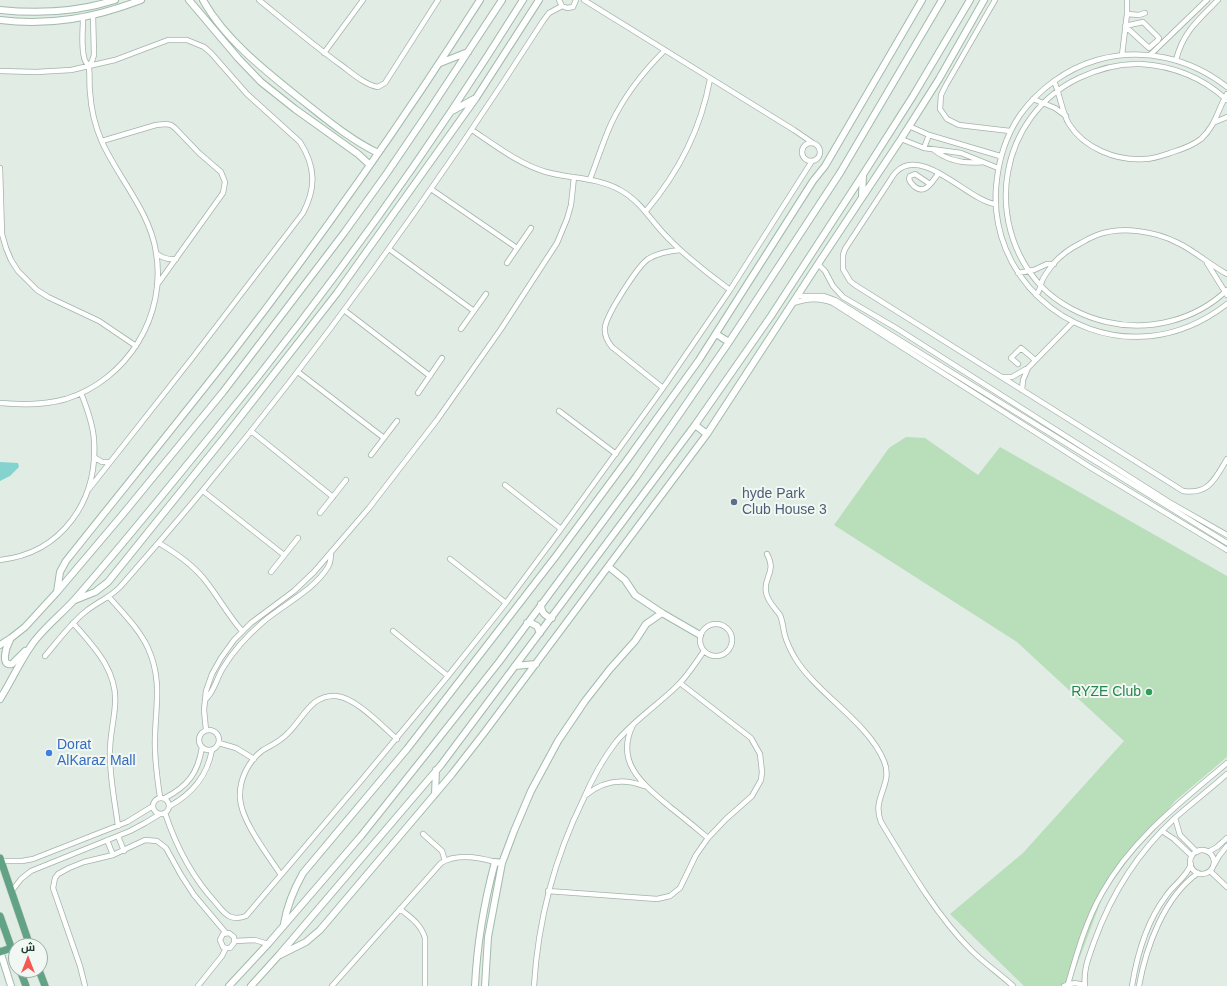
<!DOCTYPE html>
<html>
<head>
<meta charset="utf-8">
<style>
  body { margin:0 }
  #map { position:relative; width:1227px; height:986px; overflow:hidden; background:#e0ece4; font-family:Helvetica,Cairo,sans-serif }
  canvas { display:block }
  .north { position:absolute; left:8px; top:938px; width:40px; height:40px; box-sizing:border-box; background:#f1f8f3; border:1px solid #9dada5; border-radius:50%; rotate:0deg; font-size:11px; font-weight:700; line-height:16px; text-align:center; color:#203d2f }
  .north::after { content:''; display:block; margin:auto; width:14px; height:18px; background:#f75752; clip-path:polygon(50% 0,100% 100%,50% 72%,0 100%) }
</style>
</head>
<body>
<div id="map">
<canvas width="1227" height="986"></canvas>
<div class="north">ش</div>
</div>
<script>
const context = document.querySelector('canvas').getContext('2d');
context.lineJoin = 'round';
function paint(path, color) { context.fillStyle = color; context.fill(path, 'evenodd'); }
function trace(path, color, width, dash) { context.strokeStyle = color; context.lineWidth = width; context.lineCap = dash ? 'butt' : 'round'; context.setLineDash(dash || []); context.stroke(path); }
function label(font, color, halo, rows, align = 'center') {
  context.font = font + ' Helvetica,sans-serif'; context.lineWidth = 4; context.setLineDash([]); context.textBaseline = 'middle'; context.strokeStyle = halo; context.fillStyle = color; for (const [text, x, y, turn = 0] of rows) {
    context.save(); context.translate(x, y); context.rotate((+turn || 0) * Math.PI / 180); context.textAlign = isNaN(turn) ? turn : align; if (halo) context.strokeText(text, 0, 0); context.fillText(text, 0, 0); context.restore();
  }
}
paint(new Path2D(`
  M906,437l19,1 53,37 22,-28 227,129v181l-52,44 -37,45 -34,47 -35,93h-45l-74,-72 73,-61 101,-112 -107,-99 -183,-117 55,-77z`), '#b8deba');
paint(new Path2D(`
  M0,462l18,1 1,4 -9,9 -10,5z`), '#85d3ce');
const street = new Path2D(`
  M259,0c27,22 54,45 82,65 11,8 24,20 37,22l7,-4 53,-83
  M559,0l3,6 5,2 6,-1 3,-7
  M584,0l210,130 19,13
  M995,0l-49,85 -5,10 -1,14 7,10 12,6 51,6
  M1127,14l12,1 6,-2
  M1143,22l16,16 -1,2 -9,8 -24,-22z
  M324,53l39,-53
  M1122,55l5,-41v-14
  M1150,55l57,-55
  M1176,60c7,-28 23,-41 42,-60
  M88,67l4,-6 2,-6 -1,-40
  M0,71l36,1 35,-2 44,-10 53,-20h19l17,7 7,6 36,41 53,48c16,25 16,46 3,71l-110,144 -104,132
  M1054,81c6,13 8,32 15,43 15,24 47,37 75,35 10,0 20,-4 29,-7 10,-3 20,-7 28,-13 15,-14 16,-28 26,-45
  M1227,87c-37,-29 -84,-40 -130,-27 -31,9 -58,29 -77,55 -15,22 -22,46 -24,73 -6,86 69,157 155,148 28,-3 54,-15 76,-32
  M1033,99l22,9 11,8
  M1227,100c-24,-22 -54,-34 -86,-36 -22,-1 -43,5 -62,14 -80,38 -97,144 -38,208 17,18 43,31 66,36 42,10 89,-2 120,-32
  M1215,122l12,-5
  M909,126l20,9 71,21
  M472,130c24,16 47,34 74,42 25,7 51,5 74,18 22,12 32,33 49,49 18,19 40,35 61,51
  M901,139l23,9 37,5 37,15
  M102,141l54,-16 10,-1 5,1 4,3 24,25 22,19 4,10 -2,11 -66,92
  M802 152a9 9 0 1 1 18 0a9 9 0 1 1-18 0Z
  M924,148l5,-13
  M934,150c14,11 31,14 49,12
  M0,168l2,66 4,14 5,12 7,11 19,19 11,7 51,24 37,25
  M590,179c7,-18 13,-37 21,-55 13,-28 32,-52 54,-74
  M930,184l-15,-10 -5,2 -1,3c1,4 3,5 6,8 11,8 17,-6 24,-14
  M431,189l86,59
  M995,204c-26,-3 -73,-59 -99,-32 -3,3 -5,7 -7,10l-44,67 -2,6v14l7,12 5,4 328,206c26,4 32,-12 44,-32
  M646,211c33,-39 55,-82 64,-132
  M389,249l85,62
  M156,253c6,5 12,7 20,6
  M507,263l24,-35
  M1207,263l20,32
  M818,264l7,7 8,15 10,11 53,31 273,174 58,33
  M1018,273l16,-3 13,-6h7
  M1036,295c4,-4 4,-8 6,-14 2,-5 8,-13 12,-18 7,-8 17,-15 27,-20 5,-3 11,-6 16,-8 25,-9 58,-4 81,8 17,8 32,22 49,31
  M797,296h27l11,4 392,243
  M793,303c14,-4 26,-6 40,0l260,166 134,81
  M344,310l86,66
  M461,329l25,-35
  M1018,364l-7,-6 10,-10 14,12
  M298,372l86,66
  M1002,377h10l14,-8
  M663,388l-51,-41c-5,-6 -8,-12 -7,-20 2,-13 32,-60 43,-68 10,-6 20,-8 32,-9
  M1022,390l1,-10 5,-12 45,-46
  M418,393l24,-35
  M0,403c22,2 45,2 66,-4 61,-19 101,-83 90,-147 -6,-40 -37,-73 -54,-110 -7,-16 -11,-33 -12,-50 -1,-8 0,-17 -1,-24 -1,-4 -5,-7 -5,-11 -3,-12 -1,-27 -1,-39
  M559,411l57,43
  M251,431l82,66
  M371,455l26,-34
  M94,457l8,5h8
  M505,485l56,44
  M203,491l81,64
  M320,513l26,-33
  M159,543c18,11 36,23 49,41 12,16 21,32 34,47
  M767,554c10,19 -4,23 -1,38 1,9 9,16 14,23 3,7 3,14 5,21 2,7 6,15 10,22 22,36 73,64 89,103 10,24 -13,36 -3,61 26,43 55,93 90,128 13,13 29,24 42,36
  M450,559l56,44
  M0,560c62,-7 98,-59 94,-120 -1,-16 -7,-32 -13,-47
  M271,572l27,-34
  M109,597c14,16 30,32 39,51 14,31 8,56 7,88 -1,21 2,41 5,61
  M73,623c21,24 45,48 42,82 -1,17 -6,34 -5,51 0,23 5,47 8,70
  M700 640a16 16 0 1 1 32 0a16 16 0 1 1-32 0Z
  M393,631l55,45
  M45,656c13,-15 25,-32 40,-44 12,-10 23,-13 35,-25 28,-32 56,-64 83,-97 124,-149 236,-307 340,-469l6,-8 13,-7
  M205,700c10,-9 11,-21 18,-32 10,-17 25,-33 40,-46 21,-18 50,-31 65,-55 3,-5 3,-10 3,-15
  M633,725c-19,38 11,60 37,82 13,10 26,21 38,31
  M199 740a10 10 0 1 1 20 0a10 10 0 1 1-20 0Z
  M206,730l-2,-20 2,-19 6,-17 9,-16 13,-18 17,-17 43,-32 20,-19 55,-64 68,-88 64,-91 56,-86 10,-24 4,-14 3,-28
  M219,743l17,5 18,11
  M586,795c17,-14 37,-17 58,-9
  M153 806a8 8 0 1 1 16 0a8 8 0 1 1-16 0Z
  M165,798c23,-12 33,-25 37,-51
  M170,806c23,-13 37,-30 42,-56
  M165,813c11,33 27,64 51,90 4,5 9,12 15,14 6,2 10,1 15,-1l114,-134 88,-106 58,-73 55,-74 102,-141 67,-98 82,-129
  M1175,818l5,17 17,17
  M1162,831l12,8 18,17
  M423,834l19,17 3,10
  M118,836l6,15
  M107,840l6,15
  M1190 862a12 12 0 1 1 24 0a12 12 0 1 1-24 0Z
  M1208,852l9,-5 10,-9
  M1,861h21l11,-2 94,-37 26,-16
  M1214,865l5,-9 8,-10
  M1210,871l17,16
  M281,875c-13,-20 -40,-54 -41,-77 -1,-18 8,-37 23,-48 9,-5 18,-9 25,-17 15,-14 23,-39 48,-37 19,1 46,30 61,43
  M548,891l109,8 13,-3 10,-8 16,-33 12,-17 18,-19 26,-23 9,-16 1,-8 -2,-18 -9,-16 -71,-55
  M11,892l10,-13 10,-8 99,-40 15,-8 15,-9
  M400,909c10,8 21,15 25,29v48
  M235,941l20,-1 13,4
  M1068,984c9,-31 18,-63 34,-91 30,-54 79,-91 125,-130
  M85,986l-5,-20 -27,-78 2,-10 3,-4 11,-6 15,-6 29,-7 32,-15 12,1 9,7 15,27 13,20 32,38
  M198,986l24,-30 4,-8h4l4,-5v-6l-5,-4 -6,1 -3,6 3,7 3,1
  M332,986l109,-123c16,-10 37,-6 54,-1
  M534,986c4,-66 20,-127 49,-186 9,-21 19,-40 33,-58 18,-22 42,-37 62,-57 10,-10 18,-23 26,-34
  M1064,986c8,-4 14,-4 21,0
  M1085,986c-2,-17 4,-29 9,-44 17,-47 45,-91 81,-124 17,-15 35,-29 52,-44
  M1132,986c5,-31 15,-65 34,-90 7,-11 21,-19 25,-32
  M1139,986c7,-39 25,-89 59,-113`);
const secondary = new Path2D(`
  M189,0l49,58 23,24 34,27 63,45 12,11
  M203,0c22,40 65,73 100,101 24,19 48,39 75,52
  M0,10c39,4 78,2 115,-10
  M0,20c50,6 94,-2 141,-20
  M440,63l28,-11
  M452,111l22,-12
  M862,196l1,-20
  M716,334l13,8
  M695,425l12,9
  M609,567l16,13 10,15 27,18 38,22
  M57,592l3,-20 6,-11c55,-69 111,-138 166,-208 88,-114 171,-232 248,-353
  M75,600l20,-8 13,-10 119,-148 110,-141 139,-195 63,-98
  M541,604c0,8 3,12 11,14
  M527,623h4l6,3 3,7
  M10,640c-4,7 -10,27 2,24l13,-13
  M0,645l11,-7 14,-11 32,-35 66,-78 100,-122 121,-159 43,-60 38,-56 77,-117
  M515,666l21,-2
  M0,699c11,-17 19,-36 31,-53 10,-16 32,-33 45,-48 48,-55 94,-112 140,-169 111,-136 214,-280 307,-429
  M435,794l1,-24
  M284,924c3,-19 10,-35 19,-51l104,-124 149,-193 71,-96 72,-100 114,-179 12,-15 97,-166
  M0,951l11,35
  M280,955l26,-13 14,-12 132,-156 32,-41 223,-299 111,-170 83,-125 38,-60 45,-79
  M229,986l39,-42 93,-108 70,-88 68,-86 137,-185 93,-135 111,-169 102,-173
  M251,986l28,-31 162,-190 254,-340 76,-109 93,-143 49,-77 57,-96
  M475,986c2,-42 9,-83 20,-124l7,1
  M485,986l3,-49 14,-74 12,-32 17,-40 27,-50 27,-40 25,-32 25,-28 11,-17 16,-11`);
const primary = new Path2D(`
  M0,858l30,88
  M0,916l16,45
  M0,952l11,-4
  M20,970l6,16
  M39,970l6,16`);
trace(street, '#a3b4aa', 6);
trace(secondary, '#a1bbac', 8);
trace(primary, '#c1c9c5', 8);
trace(street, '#fff', 4.5);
trace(secondary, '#fff', 6);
trace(primary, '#63a385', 7);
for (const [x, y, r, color] of [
  [734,502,4,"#5c6f8a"],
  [1149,692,4,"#2e9e5b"],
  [49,753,4,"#3f7fe0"]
]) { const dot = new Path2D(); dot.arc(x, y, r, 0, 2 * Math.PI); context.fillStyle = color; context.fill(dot); trace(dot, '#f1f8f3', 1.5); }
label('14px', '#4e5e75', '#f1f8f3', [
  ["hyde Park",742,494],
  ["Club House 3",742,510]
], 'left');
label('14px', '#27864d', '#f1f8f3', [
  ["RYZE Club",1141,692]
], 'right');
label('14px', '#366cbe', '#f1f8f3', [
  ["Dorat",57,745],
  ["AlKaraz Mall",57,761]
], 'left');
</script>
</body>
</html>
